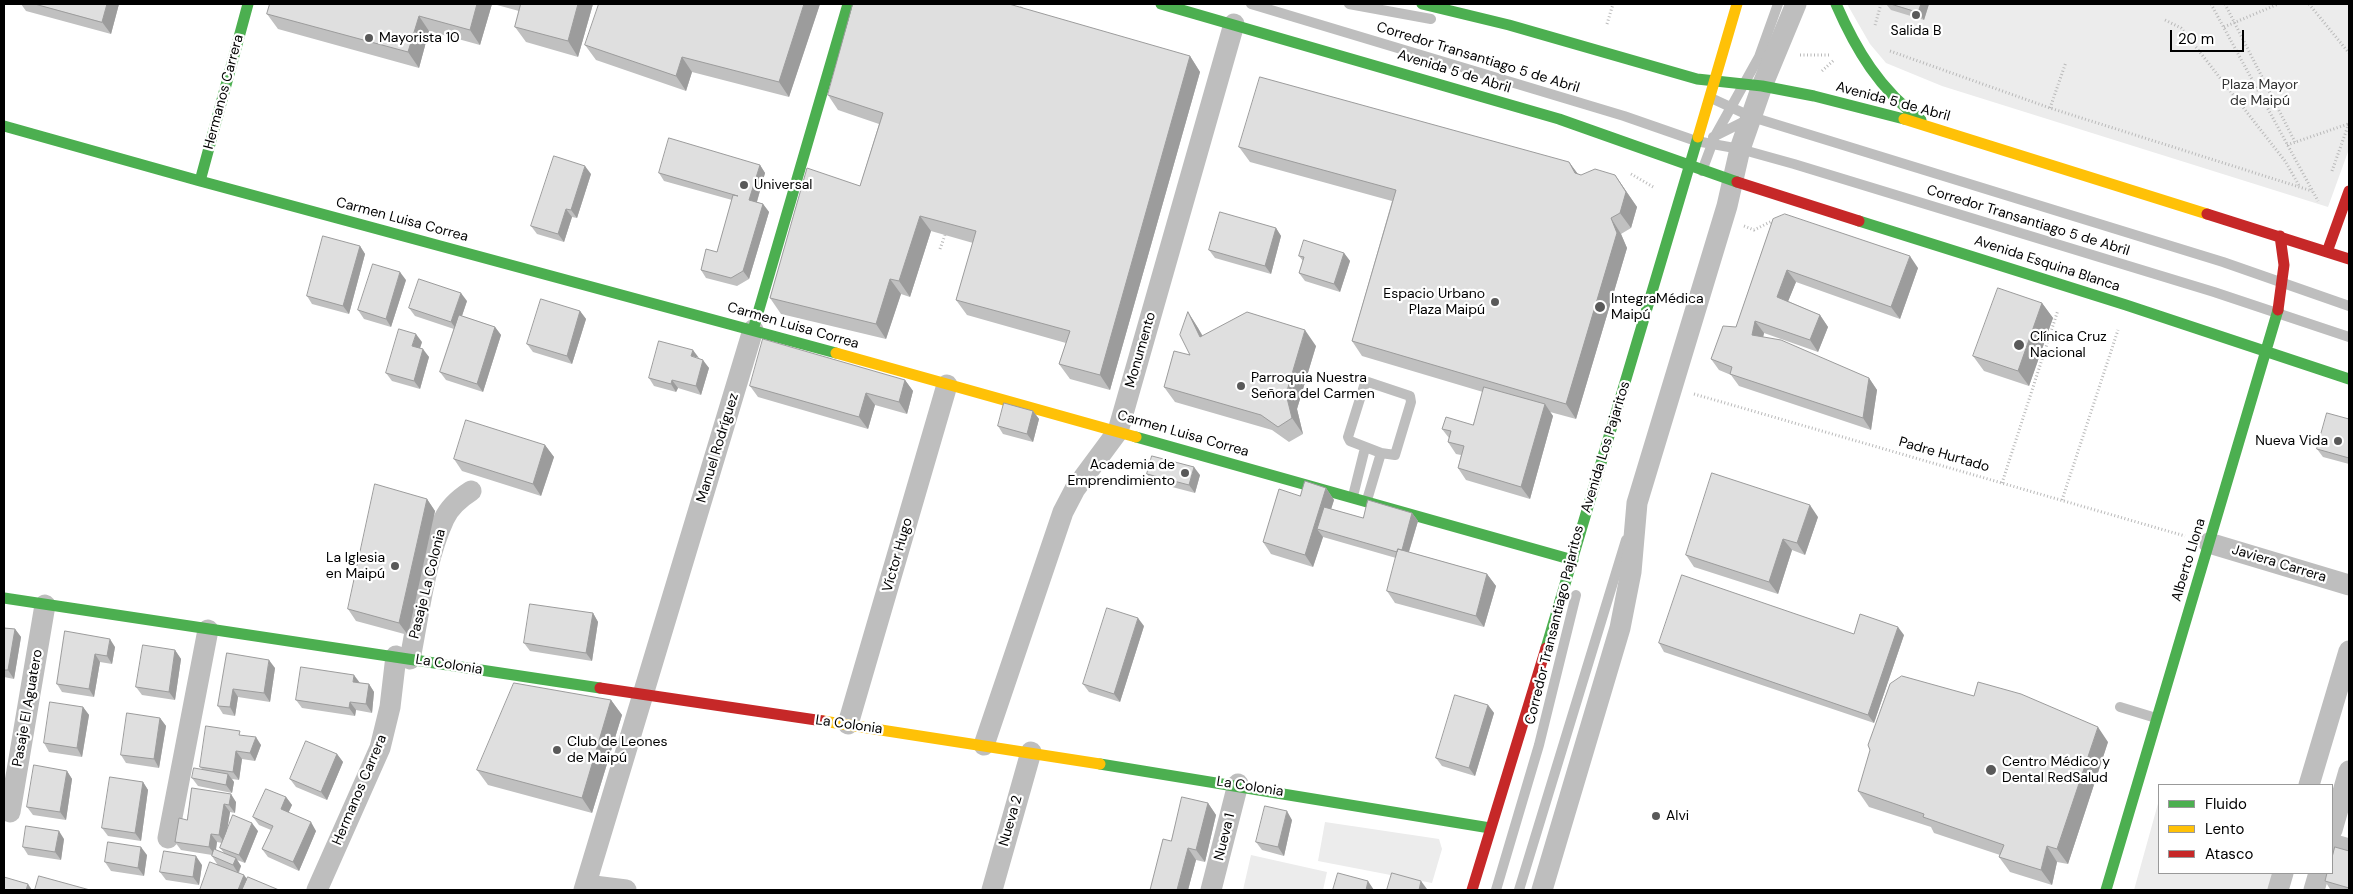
<!DOCTYPE html>
<html>
<head>
<meta charset="utf-8">
<style>
  body { margin:0 }
  #map { position:relative; width:2353px; height:894px; overflow:hidden; background:#fff; font-family:"DM Sans",sans-serif }
  canvas { display:block }
  .frame { position:absolute; inset:0; border:5px solid #000; pointer-events:none }
  .legend { position:absolute; left:2158px; top:784px; width:175px; height:90px; box-sizing:border-box; background:#fff; border:1px solid #999; margin:0; padding:6px 9px; list-style:none; font-size:15px; color:#000 }
  .legend li { display:flex; align-items:center; gap:10px; height:25px }
  .legend b { width:25px; border:1px solid #999 }
  .scale { position:absolute; left:2170px; top:30px; width:74px; height:22px; box-sizing:border-box; border:2px solid #000; border-top:0; padding-left:6px; font-size:15px; line-height:18px; white-space:nowrap; color:#000; -webkit-text-stroke:4px #fff; paint-order:stroke }
</style>
</head>
<body>
<div id="map">
<canvas width="2353" height="894"></canvas>
<div class="frame"></div>
<ul class="legend">
<li><b style="height:6px;background:#4caf50"></b>Fluido</li>
<li><b style="height:6px;background:#ffc107"></b>Lento</li>
<li><b style="height:6px;background:#c62828"></b>Atasco</li>
</ul>
<div class="scale">20 m</div>
</div>
<script>
const context = document.querySelector('canvas').getContext('2d');
context.lineJoin = 'round';
function paint(path, color) { context.fillStyle = color; context.fill(path, 'evenodd'); }
function trace(path, color, width, dash) { context.strokeStyle = color; context.lineWidth = width; context.lineCap = dash ? 'butt' : 'round'; context.setLineDash(dash || []); context.stroke(path); }
function label(font, color, halo, rows, align = 'center') {
  context.font = font + ' "DM Sans",sans-serif'; context.lineWidth = 4.5; context.setLineDash([]); context.textBaseline = 'middle'; context.strokeStyle = halo; context.fillStyle = color; for (const [text, x, y, turn = 0] of rows) {
    context.save(); context.translate(x, y); context.rotate((+turn || 0) * Math.PI / 180); context.textAlign = isNaN(turn) ? turn : align; if (halo) context.strokeText(text, 0, 0); context.fillText(text, 0, 0); context.restore();
  }
}
paint(new Path2D(`
  M1847,4h502v145l-21,58 -386,-121 -56,-23 -16,-19z
  M2159,800v73h114l-5,17h-134z
  M1325,822l114,17 3,10 -10,34 -114,-22z
  M1251,855l76,17 -4,18h-80z`), '#ececec');
trace(new Path2D(`
  M2211,4l107,197
  M2225,4l70,138
  M2309,4l40,49
  M1020,11l3,-7
  M2165,20l16,8 104,133 15,26
  M1607,24l6,-20
  M1875,25l6,-21
  M2224,27l54,-23
  M1890,51l160,57 262,83
  M1800,55h31
  M1822,71l12,-11
  M2050,108l16,-46
  M2287,145l61,-21
  M2332,171l17,-48
  M1631,174l24,14
  M1744,226l10,4 18,-9
  M940,249l5,-14
  M1694,394l491,142
  M2002,483l56,-173
  M2062,500l56,-170`), '#b9b9b9', 3, [1, 2.5]);
trace(new Path2D(`
  M1251,4l373,112 72,25 44,8 54,15 420,128 135,45
  M1349,4l82,15
  M1711,98l41,19 471,145 126,44
  M1713,137l34,-17
  M1702,171l13,-35 44,-79 19,-53
  M1368,382l42,14 1,6 -16,53 -14,-2 -31,-12 -2,-4 16,-51z
  M1353,496l12,-48
  M1367,500l14,-47
  M2120,707l36,11
  M1496,890l43,-145 37,-150
  M1519,890l107,-350`), '#bebebe', 10);
trace(new Path2D(`
  M2209,543l140,42
  M410,659c9,-45 15,-99 34,-140 6,-13 16,-21 27,-28
  M848,724l99,-339
  M984,745l79,-233 12,-23 43,-58 116,-407
  M2309,785l40,-134
  M10,812l35,-207
  M2332,830l17,-59
  M168,838l40,-208
  M2332,844l17,5
  M586,885l40,5
  M317,890l63,-142 10,-41 6,-51
  M584,890l169,-560
  M992,890l39,-138
  M1211,890l27,-106
  M1542,890l78,-262 11,-56 6,-69 90,-297 13,-57 22,-63 34,-82
  M2278,890l5,-17
  M2314,890l5,-17`), '#bebebe', 21);
trace(new Path2D(`
  M1161,4l398,115 178,63
  M1422,4l87,21 188,54 65,7 52,10 90,23
  M1836,4c20,46 44,86 85,116
  M4,126l196,55 48,-177
  M200,181l636,172
  M1859,221l267,84 223,74
  M753,330l95,-326
  M1136,437l437,123
  M4,598l596,90
  M1546,648l152,-511
  M1100,764l390,64
  M2106,890l172,-580`), '#4caf50', 11);
trace(new Path2D(`
  M1904,119l303,95
  M1698,137l39,-133
  M836,353l300,84
  M823,721l277,43`), '#ffc107', 11);
trace(new Path2D(`
  M1737,182l122,39
  M2207,214l142,45
  M2327,252l22,-61
  M2278,310l6,-45 -4,-29
  M600,688l223,33
  M1472,890l74,-242`), '#c62828', 11);
paint(new Path2D(`
  M21,4h98l-8,30 -85,-23z
  M270,4h222l-12,41 -51,-14 -10,37 -141,-39 -11,-15z
  M496,4h97l-15,53 -52,-15 -11,-15 4,-16 -22,-6z
  M820,4l-31,93 -97,-25 -6,19 -90,-31 -11,-15z
  M1886,4h43l-5,16 -33,-10z
  M1190,56l10,16 -90,318 -40,-11 -11,-15 7,-21 -99,-28 -11,-15 17,-57 -42,-12 -21,66 -9,-3 -15,45 -105,-25 -11,-16 90,-112 19,-62 -41,-14 -10,-15z
  M1239,147l330,15 9,12 3,1h34l22,32 -6,21 -10,6 6,14 -51,171 -26,-7 3,4 -23,83 -64,-19 -8,-12 3,-13 -5,-1 -8,-12 1,-4 -7,-9 31,-4 10,-33 -121,-36 -10,-15 40,-140 -142,-39z
  M760,165l5,8 -8,29 6,2 6,8 -20,67 -12,7 -31,-8 -5,-8 16,-18 15,-52 -68,-19 -5,-8z
  M591,174l-14,44 -5,-1 -8,25 -27,-8 -6,-8z
  M1773,219l145,49 -18,51 -104,-37 -8,19 32,14 8,12 -10,25 -54,-19 -1,4 106,41 8,12 -6,40 -132,-44 -8,-11 -12,-5 -8,-11 25,-32z
  M1276,228l5,8 -10,38 -56,-16 -6,-8z
  M360,246l5,8 -16,60 -37,-10 -5,-8z
  M1344,253l6,8 -10,31 -35,-11 -6,-8 4,-12 -4,-5z
  M406,280l-15,47 -27,-8 -6,-9z
  M467,301l-5,15 33,11 6,8 -18,57 -37,-12 -6,-8 14,-43 -39,-13 -6,-8z
  M2042,303l11,15 -24,68 -45,-15 -11,-15z
  M580,311l6,8 -14,45 -39,-12 -6,-8z
  M1188,312l15,24 113,10 -19,63 6,25 -14,8 -17,-12 -97,-28 -11,-15 26,-32z
  M422,342l-2,6 9,9 -9,32 -28,-8 -6,-8z
  M699,358l10,10 -8,27 -23,-7 -2,4 -22,-6 -5,-8z
  M905,380l8,11 -6,23 -32,-9 -7,24 -110,-32 -8,-11z
  M1033,411l6,8 -6,23 -30,-8 -5,-8z
  M2349,419v45l-26,-7 -6,-8z
  M545,445l9,12 -13,39 -79,-25 -8,-12z
  M1147,474l53,1 -5,18 -42,-11z
  M1326,488l8,12 -3,9 32,9 49,-5 6,8 -9,31 78,22 9,12 -12,41 -89,-24 -8,-12 9,-33 -73,-21 -10,30 -42,-13 -8,-12 37,-46z
  M427,499l8,12 -27,124 -52,-14 -8,-12z
  M1818,517l-13,38 -13,-5 -14,44 -84,-27 -8,-12z
  M593,613l5,9 -6,39 -62,-10 -6,-8z
  M1144,626l-24,76 -31,-10 -6,-8z
  M4,628l11,1 6,8 -7,42 -10,-2z
  M65,631l50,16 -3,17 -12,-2 -6,35 -32,-5 -5,-8z
  M1854,634l50,1 -30,88 -210,-71 -5,-9z
  M175,650l6,9 -6,41 -33,-5 -6,-8z
  M227,653l48,15 -5,34 -32,-5 -3,19 -12,-2 -5,-8z
  M360,683l9,1 5,8 -2,21 -16,-3 -1,6 -53,-8 -6,-8z
  M611,700l11,15 -30,98 -104,-28 -11,-15z
  M1488,705l6,8 -19,63 -33,-10 -6,-8z
  M83,707l6,8 -7,42 -33,-5 -5,-9z
  M160,718l6,8 -7,42 -33,-5 -5,-8z
  M243,735l18,10 -6,16 -13,-2 -3,21 -7,-1 2,3 -2,11 -34,-7 -6,-8 10,-9 -2,-2z
  M2108,742l-40,122 -11,-2 -5,23 -42,-13 -11,-15 1,-2 -66,-22 -3,-6 -62,-20 -11,-16z
  M337,754l6,8 -16,38 -31,-13 -6,-8z
  M67,771l5,8 -6,41 -33,-5 -6,-8z
  M143,782l5,8 -7,51 -33,-5 -6,-8z
  M192,788l44,14 -1,11 -5,-1 -3,18 31,1 -13,32 -8,-3 4,6 -2,7 8,6 32,11h-79l17,-26 -5,-8v-1l-31,-5 -6,-8 12,-22zM217,842l5,1 -2,5 4,5 -8,-3z
  M286,797l6,8 -4,8 28,18 -17,40 -31,-14 -6,-8 9,-19 -12,-5 -6,-8z
  M1208,803l8,12 -11,47 -9,-2 -8,30h-38l21,-49z
  M1292,820l-8,36 -22,-6 -6,-8z
  M64,839l-3,21 -33,-5 -5,-8z
  M2349,851v39h-14l-5,-1 -5,-8z
  M147,855l-3,21 -33,-5 -6,-9z
  M202,865l-3,20 -33,-5 -6,-8z`), '#c0c0c0');
paint(new Path2D(`
  M107,4h12l-8,30 -9,-12z
  M477,4h15l-12,41 -10,-15z
  M578,4h15l-15,53 -10,-16z
  M804,4h16l-31,93 -10,-15z
  M1921,4h8l-5,16 -6,-8z
  M419,16l10,15 -10,37 -11,-16z
  M1190,56l10,16 -90,318 -10,-15z
  M682,57l10,15 -6,19 -10,-15z
  M1569,162l11,15 -5,-4z
  M760,165l5,8 -10,35 -6,-8z
  M585,166l6,8 -14,44 -6,-8z
  M1615,175l22,32 -6,21 -11,-15z
  M763,204l6,8 -20,67 -6,-8z
  M566,209l6,8 -8,25 -6,-8z
  M920,216l11,15 -21,66 -11,-16z
  M1611,218l10,16 6,14 -51,171 -10,-15z
  M1276,228l5,8 -10,38 -6,-8z
  M360,246l5,8 -16,60 -6,-8z
  M1344,253l6,8 -10,31 -6,-8z
  M1910,256l8,12 -18,51 -9,-12z
  M1787,270l9,12 -11,27 -8,-12z
  M400,272l6,8 -15,47 -5,-8z
  M890,279l11,15 -15,45 -10,-15z
  M461,293l6,8 -10,29 -6,-8z
  M2042,303l11,15 -24,68 -11,-15z
  M580,311l6,8 -14,45 -5,-8z
  M1188,312l10,16 13,24 -11,-15z
  M1820,315l8,12 -10,25 -8,-12z
  M1755,321l9,12 -3,14 -9,-12z
  M495,327l6,8 -18,57 -6,-8z
  M1305,330l11,16 -19,63 6,25 -11,-16 -6,-24z
  M416,334l6,8 -4,12 -6,-8z
  M423,349l6,8 -9,32 -6,-8z
  M693,350l6,8 -8,-2z
  M703,360l6,8 -8,27 -5,-9z
  M1869,378l8,12 -6,40 -8,-12z
  M672,380l6,8 -2,4 -5,-8z
  M905,380l8,11 -6,23 -8,-12z
  M866,393l9,12 -7,24 -9,-12z
  M1545,404l8,12 -23,83 -9,-12z
  M1033,411l6,8 -6,23 -6,-8z
  M545,445l9,12 -13,39 -8,-12z
  M1194,467l6,8 -5,18 -6,-8z
  M1326,488l8,12 -10,31 -7,-2 6,8 -10,30 -8,-12z
  M427,499l8,12 -27,124 -9,-12z
  M1810,505l8,12 -13,38 -8,-12z
  M1412,513l6,8 -12,40 -5,-8z
  M1783,539l9,11 -14,44 -9,-12z
  M1487,574l9,12 -12,41 -8,-11z
  M593,613l5,9 -6,39 -6,-8z
  M1138,618l6,8 -24,76 -6,-8z
  M1898,627l6,8 -30,88 -6,-8z
  M15,629l6,8 -7,42 -6,-9z
  M110,639l5,8 -3,17 -5,-8z
  M175,650l6,9 -6,41 -6,-8z
  M95,654l5,8 -6,35 -5,-8z
  M269,660l6,8 -5,34 -6,-9z
  M354,675l6,8 -7,-1z
  M369,684l5,8 -2,21 -6,-9z
  M233,689l5,8 -3,19 -5,-9z
  M611,700l11,15 -30,98 -10,-15z
  M350,702l6,8 -1,6 -6,-8z
  M1488,705l6,8 -19,63 -6,-8z
  M83,707l6,8 -7,42 -5,-9z
  M160,718l6,8 -7,42 -5,-9z
  M2098,727l10,15 -40,122 -11,-15z
  M256,737l5,8 -6,16 -5,-8z
  M236,751l6,8 -3,21 -6,-8z
  M337,754l6,8 -16,38 -6,-8z
  M67,771l5,8 -6,41 -6,-8z
  M228,774l6,8 -2,11 -6,-8z
  M143,782l5,8 -7,51 -6,-8z
  M231,794l5,8 -1,11 -6,-8z
  M286,797l6,8 -6,13 -5,-9z
  M1208,803l8,12 -11,47 -9,-12z
  M224,804l6,8 -5,31 -6,-8z
  M1287,811l5,9 -8,36 -6,-9z
  M311,822l5,9 -17,40 -6,-9z
  M252,823l6,8 -13,32 -6,-8z
  M59,831l5,8 -3,21 -6,-8z
  M211,834l6,8 -2,13 -6,-8z
  M2047,846l10,16 -5,23 -11,-15z
  M141,847l6,8 -3,21 -6,-8z
  M1188,848l8,12 -8,30h-11z
  M196,856l6,9 -3,20 -6,-8z
  M236,858l5,8 -3,7 -5,-8z
  M244,875l6,8 -3,7h-9z
  M1368,881l6,9h-8z
  M1421,881l6,8v1h-8z
  M28,884l4,6h-6z`), '#9c9c9c');
const building = new Path2D(`
  M35,4h72l-5,18z
  M270,4h207l-7,26 -51,-14 -11,36 -141,-38z
  M521,4h57l-10,37 -53,-14z
  M599,4h205l-25,78 -97,-25 -6,19 -91,-31z
  M853,4h156l181,52 -90,319 -41,-11 11,-33 -114,-31 20,-69 -56,-15 -21,65 -9,-2 -14,45 -106,-26 37,-130 53,18 23,-73 -55,-18z
  M1891,4h30l-3,8z
  M1260,77l309,85 6,11 6,2 14,-6 20,6 11,17 -6,21 -9,5 6,15 -51,171 -214,-63 44,-151 -157,-43z
  M669,138l91,27 -11,35 14,4 -20,67 -12,7 -30,-8 5,-21 11,3 16,-57 5,1 -79,-23z
  M554,156l31,10 -14,44 -5,-1 -8,25 -27,-8z
  M1220,212l56,16 -11,38 -56,-16z
  M1785,214l125,42 -19,51 -104,-37 -10,27 43,18 -10,25 -55,-19 -3,14 29,5 88,38 -6,40 -133,-44 2,-7 -21,-8 12,-33 13,1 37,-108z
  M323,236l37,10 -17,60 -36,-10z
  M1304,240l40,13 -10,31 -35,-11 5,-16 -5,-1z
  M373,264l27,8 -14,47 -28,-9z
  M419,279l42,14 -10,29 -42,-14z
  M1998,288l44,15 -24,68 -45,-15z
  M541,299l39,12 -13,45 -40,-12z
  M1188,312l12,25 47,-25 58,18 -19,64 6,24 -14,9 -17,-12 -97,-28 10,-36 16,4 -10,-20z
  M459,315l36,12 -18,57 -37,-12z
  M399,329l17,5 -4,12 11,3 -9,32 -28,-8z
  M763,339l142,41 -6,22 -33,-9 -7,24 -109,-31z
  M659,341l34,9 -2,6 12,4 -7,26 -24,-6 -1,4 -22,-6z
  M1484,387l61,17 -24,83 -63,-19 6,-22 -16,-4 3,-11 -9,-2 4,-12 27,8z
  M1004,403l29,8 -6,23 -29,-8z
  M2327,413l22,6v39l-32,-9z
  M466,420l79,25 -12,39 -79,-25z
  M1152,456l42,11 -5,18 -42,-11z
  M1712,473l98,32 -13,38 -14,-4 -14,43 -83,-27z
  M1305,481l21,7 -21,67 -42,-13 16,-53 21,7z
  M375,484l52,15 -28,124 -51,-14z
  M1368,500l44,13 -10,37 -4,-1 -1,3 -80,-23 7,-22 39,11z
  M1398,549l89,25 -11,42 -89,-25z
  M1682,575l172,59 6,-20 38,13 -30,88 -209,-72z
  M530,604l63,9 -7,40 -62,-10z
  M1107,608l31,10 -24,76 -31,-10z
  M4,628l11,1 -7,41h-4z
  M65,631l45,8 -3,17 -12,-2 -6,35 -32,-5z
  M143,645l32,5 -6,42 -33,-5z
  M227,653l42,7 -5,33 -31,-4 -3,18 -12,-1z
  M301,667l53,8 -1,7 16,2 -3,20 -16,-2 -1,6 -53,-8z
  M1902,676l72,20 4,-14 43,12 77,33 -41,122 -10,-3 -6,24 -42,-13 5,-12 -81,-28 1,-3 -66,-23 12,-41 -2,-5 22,-61z
  M514,683l97,17 -29,98 -105,-28z
  M1455,695l33,10 -19,63 -33,-10z
  M50,702l33,5 -6,41 -33,-5z
  M127,713l33,5 -6,41 -33,-4z
  M206,726l34,5 -1,4 17,2 -6,16 -14,-2 -3,21 -33,-5z
  M306,741l31,13 -16,38 -31,-13z
  M34,765l33,6 -7,41 -33,-5z
  M194,768l34,6 -2,11 -34,-7z
  M110,777l33,5 -8,51 -33,-5z
  M192,788l39,6 -2,11 -5,-1 -5,31 -8,-1 -2,13 -34,-5 4,-24 8,2z
  M266,789l20,8 -5,12 30,13 -18,40 -31,-13 11,-23 -20,-9z
  M1182,797l26,6 -12,47 -8,-2 -11,42h-27l13,-51 8,2z
  M1265,806l22,5 -9,36 -22,-5z
  M233,815l19,8 -13,32 -19,-7z
  M26,826l33,5 -4,21 -32,-5z
  M108,842l33,5 -3,21 -33,-6z
  M2335,847l14,4v37l-24,-7 2,-8h5v-15z
  M214,849l22,9 -3,7 -21,-9z
  M164,851l32,5 -3,21 -33,-5z
  M210,862l34,13 -6,15h-38z
  M1338,873l30,8 -2,9h-33z
  M1392,873l29,8 -2,9h-32z
  M39,876l51,14h-55z
  M4,877l24,7 -2,6h-22z
  M248,877l31,13h-37z`);
paint(building, '#dfdfdf');
trace(building, '#9c9c9c', 1);
for (const [x, y, r, color] of [
  [1916,15,5,"#595959"],
  [369,38,5,"#595959"],
  [744,185,5,"#595959"],
  [1495,302,5,"#595959"],
  [1600,307,6,"#595959"],
  [2019,345,6,"#595959"],
  [1241,386,5,"#595959"],
  [2338,441,5,"#595959"],
  [1185,473,5,"#595959"],
  [395,566,5,"#595959"],
  [557,750,5,"#595959"],
  [1991,770,6,"#595959"],
  [1656,816,5,"#595959"]
]) { const dot = new Path2D(); dot.arc(x, y, r, 0, 2 * Math.PI); context.fillStyle = color; context.fill(dot); trace(dot, '#fff', 2); }
label('14px', '#000', '#fff', [
  ["Salida B",1916,31,"center"],
  ["Mayorista 10",379,38],
  ["Universal",754,185],
  ["Espacio Urbano",1485,294,"right"],
  ["Plaza Maipú",1485,310,"right"],
  ["IntegraMédica",1611,299],
  ["Maipú",1611,315],
  ["Clínica Cruz",2030,337],
  ["Nacional",2030,353],
  ["Parroquia Nuestra",1251,378],
  ["Señora del Carmen",1251,394],
  ["Nueva Vida",2328,441,"right"],
  ["Academia de",1175,465,"right"],
  ["Emprendimiento",1175,481,"right"],
  ["La Iglesia",385,558,"right"],
  ["en Maipú",385,574,"right"],
  ["Club de Leones",567,742],
  ["de Maipú",567,758],
  ["Centro Médico y",2002,762],
  ["Dental RedSalud",2002,778],
  ["Alvi",1666,816]
], 'left');
label('14px', '#000', '#fff', [
  ["Corredor Transantiago 5 de Abril",1478,58,17],
  ["Avenida 5 de Abril",1454,72,17],
  ["Hermanos Carrera",224,92,-75],
  ["Avenida 5 de Abril",1893,102,15],
  ["Carmen Luisa Correa",402,220,15],
  ["Corredor Transantiago 5 de Abril",2028,221,17],
  ["Avenida Esquina Blanca",2047,264,18],
  ["Carmen Luisa Correa",793,326,16],
  ["Monumento",1141,350,-74],
  ["Carmen Luisa Correa",1183,434,16],
  ["Avenida Los Pajaritos",1606,447,-73],
  ["Manuel Rodríguez",718,448,-73],
  ["Padre Hurtado",1944,455,16],
  ["Víctor Hugo",898,555,-74],
  ["Alberto Llona",2189,560,-73],
  ["Javiera Carrera",2279,564,17],
  ["Pasaje La Colonia",428,584,-76],
  ["Corredor Transantiago Pajaritos",1555,625,-76],
  ["La Colonia",449,665,9],
  ["Pasaje El Aguatero",28,708,-80],
  ["La Colonia",849,725,8],
  ["La Colonia",1250,787,9],
  ["Hermanos Carrera",360,790,-67],
  ["Nueva 2",1011,821,-74],
  ["Nueva 1",1225,837,-76]
]);
label('14px', '#333', '#fff', [
  ["Plaza Mayor",2260,85],
  ["de Maipú",2260,101]
]);
</script>
</body>
</html>
